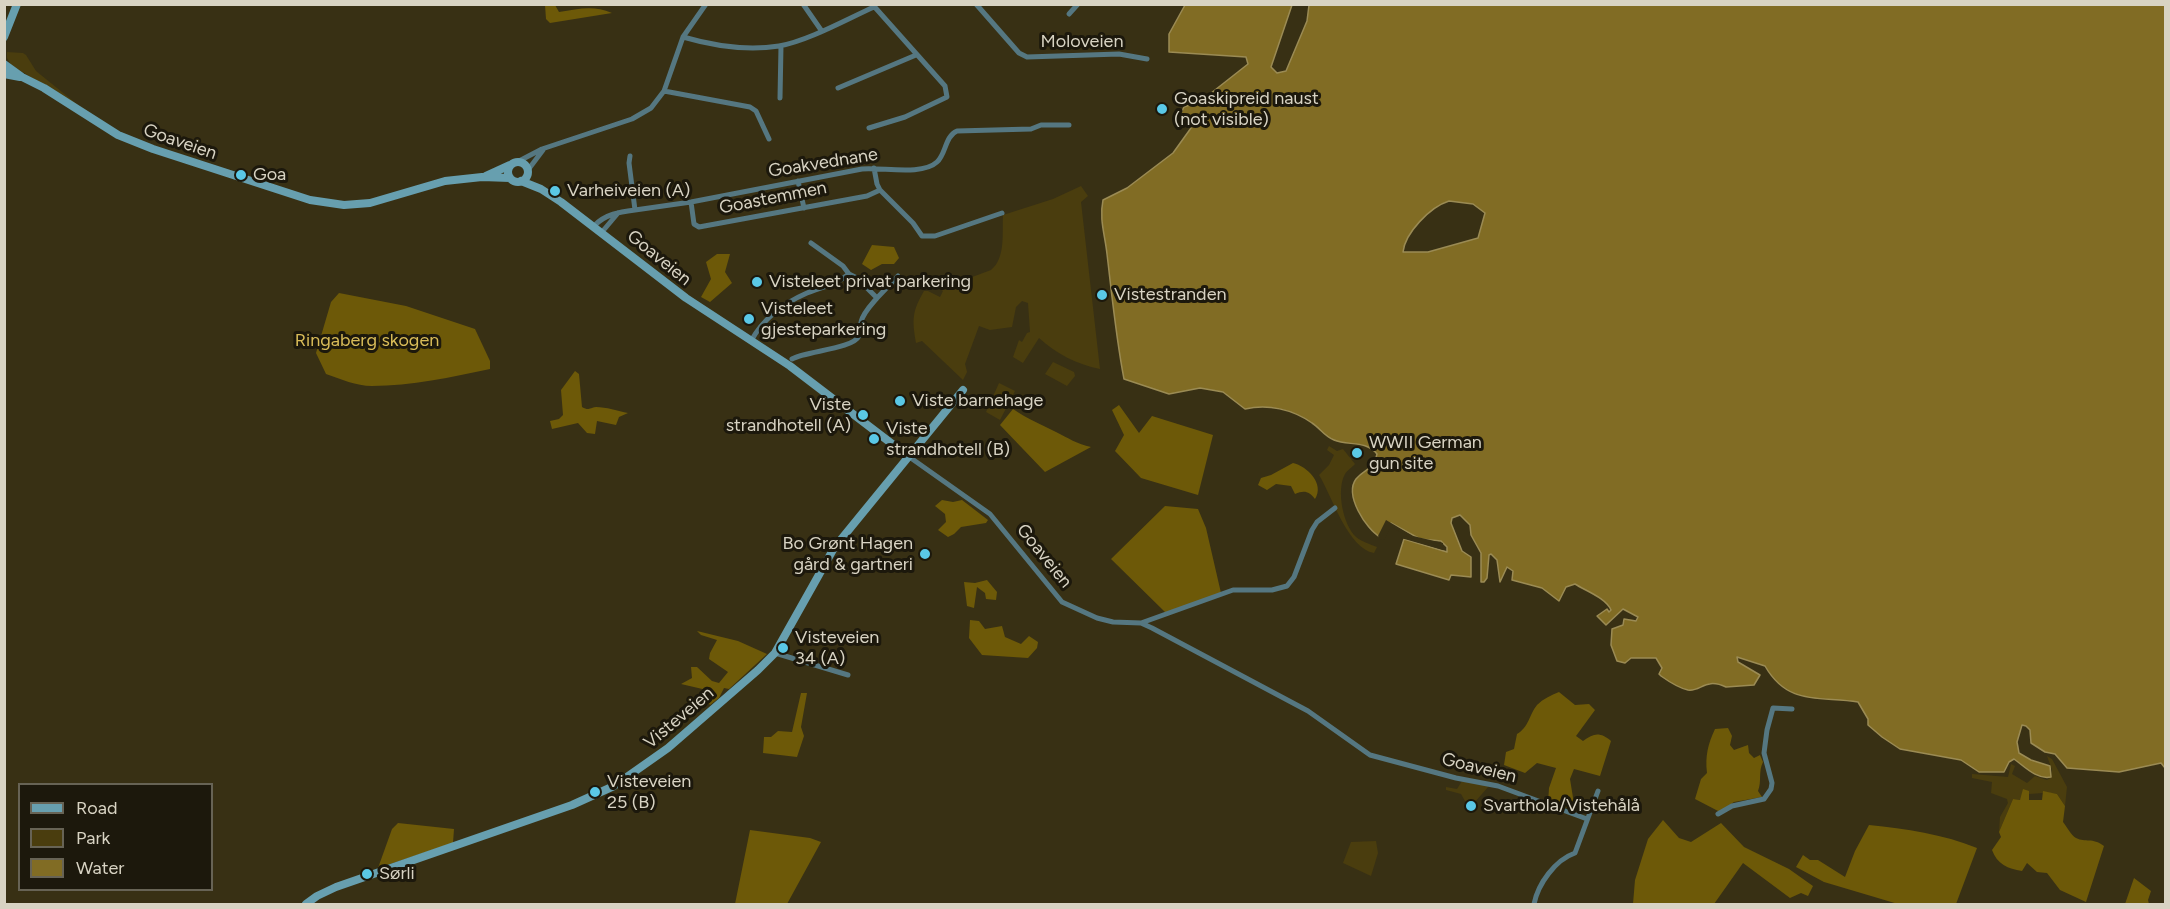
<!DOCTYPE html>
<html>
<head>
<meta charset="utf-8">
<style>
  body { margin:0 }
  #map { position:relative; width:2170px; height:909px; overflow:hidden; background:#383014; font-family:Figtree,sans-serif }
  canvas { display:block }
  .frame { position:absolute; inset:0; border:6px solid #d8d3c3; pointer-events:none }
  .legend { position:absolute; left:18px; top:783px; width:195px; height:108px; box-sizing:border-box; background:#1c180c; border:2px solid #676355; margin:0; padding:8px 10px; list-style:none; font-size:18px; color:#d8d3c3 }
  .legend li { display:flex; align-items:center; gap:12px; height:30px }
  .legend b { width:30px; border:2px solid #676355 }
</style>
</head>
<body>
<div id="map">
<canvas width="2170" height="909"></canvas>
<div class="frame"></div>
<ul class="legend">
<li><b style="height:8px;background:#679faf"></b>Road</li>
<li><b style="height:16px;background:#4a3d0e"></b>Park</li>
<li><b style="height:16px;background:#816c24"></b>Water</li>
</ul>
</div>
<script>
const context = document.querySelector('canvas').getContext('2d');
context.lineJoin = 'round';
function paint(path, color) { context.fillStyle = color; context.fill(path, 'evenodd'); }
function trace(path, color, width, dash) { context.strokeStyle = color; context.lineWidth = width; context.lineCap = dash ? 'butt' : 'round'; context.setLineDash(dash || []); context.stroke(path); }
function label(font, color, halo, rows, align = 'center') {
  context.font = font + ' Figtree,sans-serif'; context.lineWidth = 6; context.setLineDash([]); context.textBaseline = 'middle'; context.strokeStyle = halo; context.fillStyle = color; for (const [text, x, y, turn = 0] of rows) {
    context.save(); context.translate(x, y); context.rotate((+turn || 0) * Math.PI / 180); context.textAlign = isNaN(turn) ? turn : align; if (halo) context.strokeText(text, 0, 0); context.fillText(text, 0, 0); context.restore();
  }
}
paint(new Path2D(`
  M7,52l16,1 3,2 10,16 47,38 -72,-44 -4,-7z
  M1081,186l7,10 -7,6 19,167c-24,-5 -43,-15 -61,-31l-16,25 -10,-6 6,-17 3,2 5,-9 3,-1 -2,-29 -6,-2 -6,6 -4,20 -22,3 -11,-4 -14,38 2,8 -4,8 -41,-39 -6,2c-4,-24 -4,-31 8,-52h4l12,6 3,-6 -3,-2 51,-19c15,-12 11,-38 12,-55l50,-16z
  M1053,362l21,10 1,4 -8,10 -22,-12z
  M999,383l16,8 -15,29 -14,-8z
  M1329,446l8,5 6,-2 12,15c-3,3 -8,7 -10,10 -9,16 -2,51 11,63 6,5 14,7 21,10l-3,6c-26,-4 -42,-57 -55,-78l10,-10 5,-10 -7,-5z
  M2047,756l5,3 15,28 -2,19 -8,-12 -14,-2v1l-14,1v-3l-9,9 -7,-1 -14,33 1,-15 8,-14 -1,-4 -16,-6 1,-11 -20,-4v-4l36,3 3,-13 4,2 -3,8 15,9 8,-7 12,4 3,-2 2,-8z
  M1462,781l27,5 -15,17 -9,-2 -4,-7 -15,-4v-3l11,2z
  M1376,841l2,12 -7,23 -28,-13 8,-21z`), '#4a3d0e');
paint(new Path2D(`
  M545,5h10l4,7c20,-3 34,-7 53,1l-62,10 -4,-4z
  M872,245l22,2 5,11 -5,6h-12l-11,6 -9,-6z
  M717,254h13l-5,18 7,11 -22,19 -9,-5 10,-18 -5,-17z
  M339,293l67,13 69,23 15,32v8c-38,8 -79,17 -118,17 -16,0 -31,-7 -46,-12l-10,-21 15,-51z
  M575,371l4,3 3,33c7,4 7,1 14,0 10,0 22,4 32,6l-9,4 -3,8 -19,-4 -2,13 -8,-1 -9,-10 -26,6 -2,-8 9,-2 4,-4 -2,-25z
  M1119,405l20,28 13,-17 61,19 -15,60 -57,-17 -26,-27 9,-16 -12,-25z
  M1013,409c16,11 26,14 43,23 12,6 21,12 35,15l-46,25 -45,-47z
  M1293,463c14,3 32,21 22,36 -6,-8 -11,-9 -20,-5l-4,-8 -15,-2 -9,6 -9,-5 3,-7 10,-3z
  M942,500l11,2 9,-2 26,20 -2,3 -25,4 -7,7 -6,3 -10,-7 8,-8 -1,-8 -10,-8z
  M1165,506l33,3 8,19 15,65 -55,20 -55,-54z
  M987,580l10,12 -1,8 -10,-1 -1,-6 -8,-6 -3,21 -7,-2 -3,-24 11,1z
  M970,620l9,1 6,8 17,-3 3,11 16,7 8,-8 9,6 -1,6 -9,10 -46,-3 -13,-17z
  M697,631l41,10 29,13 -38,35 -5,-1 -5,10 -9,7 -3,-4 7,-6 -3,-4 -30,-7 11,-6 -1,-11h6l15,14 7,2 9,-11 -19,-13 1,-6 7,-13 -16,-5z
  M1559,692l16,13 14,-1 6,6 -19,26 7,5c11,-8 17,-9 28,0l-11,35 -26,-7 -4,10 5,31 -27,-7 1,-15 7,-20 -19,-5 -12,10 -21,-8 2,-13 8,-3 3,-15c12,-7 12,-19 20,-29 6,-6 14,-10 22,-13z
  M801,693h6l-6,34 3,9 -7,21 -34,-4 1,-16h7l7,-6 14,1z
  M1728,728l4,8 -2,9 4,5 14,-5 1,8 5,5 6,-3 3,7c-5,10 -1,19 -5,29l4,6 -28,5 -14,10 -25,-13 6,-20 6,-6c-2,-17 1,-29 8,-44z
  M2023,789l6,2v9h13l1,-9 14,3 8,12 -2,16c4,5 8,13 13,16 10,5 16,-1 28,8l-18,56 -26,-12 -13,-17 -10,-1 -10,-9 -5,8c-14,-2 -25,-7 -30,-21l9,-13 -2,-5 14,-33 7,1z
  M1663,820l16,18 12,4 30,-19 23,24 45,22 24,17 -5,10 -7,-3 -11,5 -47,-35 -29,41h-81l2,-24 13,-41z
  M398,823l56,6 -1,14 -75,25 14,-39z
  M1869,825c37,4 74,9 108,23l-21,56h-58l-74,-22 -28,-15 7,-12 7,5h8l27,17 10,-26z
  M750,830l60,8 11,4 -34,62h-52z
  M2134,878l17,13 -3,9 1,4h-24z`), '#6d5908');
const water = new Path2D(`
  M1185,5h107l-21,62 6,6 9,-2 21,-50 2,-16h856v763l-4,-5 -42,9 -52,-4 -12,-14 -10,-2 -14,-9 -1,-13 -4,-4 -4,-1 -5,17 2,11 12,7 19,6 1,11c-14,3 -26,-10 -37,-18l-5,3 -5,10h-25l-18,-12 -61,-11 -18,-12 -14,-12v-6l-10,-17c-39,-6 -70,4 -93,-36l-28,-9 1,5 22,13 -6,10 -28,2c-21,-10 -25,5 -38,3 -9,-2 -20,-9 -27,-14l-2,-2 3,-6 -6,-10h-25l-6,5 -8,-2 -6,-16 1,-16 11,-4 1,-6 12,2 2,-4 -15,-8 -17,16 -9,-9 10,-7 2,3 2,-2c-5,-12 -25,-19 -36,-26l-9,3 -7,14 -17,-13 -30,-8 1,-9 -6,-4 -7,15 -3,-22 -6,-6 -2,1 -2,23 -3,4h-3v-29l-10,-18 -1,-10 -10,-10 -8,3 -1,5 11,28 9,6v20l-20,-2 -2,5 -53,-16 8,-25 43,13v-5l-6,-6 -21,-2 -29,-16 -11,14c-14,-8 -36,-42 -24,-58 9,-11 17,-8 21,-25 -11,-14 -29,-8 -43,-14 -10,-4 -14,-12 -22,-17 -20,-14 -44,-19 -67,-14l-22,-17 -23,-4 -31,6 -45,-15c-8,-41 -12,-83 -17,-125 -2,-19 -8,-35 -4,-54l24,-12 46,-35 18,-25 -10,-15 3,-6 17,-6 47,-37 -2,-7 -77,-5v-18zM1449,201l24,3 12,9 -7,25 -50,14h-25c2,-19 27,-45 46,-51z`);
paint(water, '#816c24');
trace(water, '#9b8b54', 1.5);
paint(new Path2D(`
  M1386,520l27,16 30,7v5l-3,-4 -15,-2 18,6v2l-42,-12 3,-2 10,3 -23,-12 -6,12 -5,1 -2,-4z`), '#383014');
trace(new Path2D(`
  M803,4l18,26
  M976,4l43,49 8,4 92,-3 28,5
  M1069,14l9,-10
  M683,37c31,9 64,14 96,9 29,-5 68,-27 95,-39
  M838,88l78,-33
  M664,91l86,16 6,4 13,28
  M780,98l1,-52
  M869,128l36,-11 42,-20 -2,-11 -73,-82
  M519,161l23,-12 90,-30 19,-11 13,-17 19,-54 23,-33
  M874,168l3,16 3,6 33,33 9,13h13l67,-23
  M528,170l15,-20
  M798,181l6,27
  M691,202l3,22 5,3 168,-31 13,-6
  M635,210l56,-8 171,-33c20,-2 60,7 75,-7 9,-8 8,-26 20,-31l74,-2 10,-4h28
  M594,226c11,-12 26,-14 41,-16l-6,-47 1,-7
  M602,232l16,-19
  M811,243l32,23 6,8
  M751,341c12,-22 33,-38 56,-48 15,-6 30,-9 42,-19l8,4 20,20 21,-22
  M792,359c14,-8 61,-10 67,-23 2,-4 1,-10 2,-14 2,-9 10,-17 16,-24
  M908,456l82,58 72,88 35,16 16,4 28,1 11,5 156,83 62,44 86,23 42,8 89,33
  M1141,623l92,-33h39l15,-4 7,-9 18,-47 5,-8 18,-14
  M775,653l73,22
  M1718,814l14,-8 32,-7 7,-10 1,-6 -8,-30 3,-23 6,-22 19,1
  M1534,904c4,-20 21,-44 41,-51l23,-62`), '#557781', 5);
trace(new Path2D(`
  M4,37l13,-33
  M4,64l18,13 22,11 74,47 35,14 157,51 34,5 26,-2 75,-22 37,-4 28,1
  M4,74l16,3
  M508 172a10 10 0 1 1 20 0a10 10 0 1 1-20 0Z
  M486,176l24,-11
  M521,181l20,8 20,13 125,96 104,68 118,90
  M306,904l11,-8 19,-9 236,-82 42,-19 54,-38 90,-78 17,-17 59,-105 129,-158`), '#679faf', 8);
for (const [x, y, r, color] of [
  [1162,109,6,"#5ac8e6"],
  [241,175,6,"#5ac8e6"],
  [555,191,6,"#5ac8e6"],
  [757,282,6,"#5ac8e6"],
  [1102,295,6,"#5ac8e6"],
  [749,319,6,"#5ac8e6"],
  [900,401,6,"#5ac8e6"],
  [863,415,6,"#5ac8e6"],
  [874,439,6,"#5ac8e6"],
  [1357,453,6,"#5ac8e6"],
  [925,554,6,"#5ac8e6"],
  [783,648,6,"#5ac8e6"],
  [595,792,6,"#5ac8e6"],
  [1471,806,6,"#5ac8e6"],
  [367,874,6,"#5ac8e6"]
]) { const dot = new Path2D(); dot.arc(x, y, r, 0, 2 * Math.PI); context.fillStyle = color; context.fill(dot); trace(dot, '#1c180c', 2); }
label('18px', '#d8d3c3', '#1c180c', [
  ["Moloveien",1082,42],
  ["Goaveien",180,142,19],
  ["Goakvednane",823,163,-9],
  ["Goastemmen",773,198,-11],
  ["Goaveien",659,258,39],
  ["Goaveien",1044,556,51],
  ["Visteveien",679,718,-40],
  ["Goaveien",1479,768,14]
]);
label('18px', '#d8d3c3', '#1c180c', [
  ["Goaskipreid naust",1174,99],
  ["(not visible)",1174,120],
  ["Goa",253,175],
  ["Varheiveien (A)",567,191],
  ["Visteleet privat parkering",769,282],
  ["Vistestranden",1114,295],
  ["Visteleet",761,309],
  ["gjesteparkering",761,330],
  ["Viste barnehage",912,401],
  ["Viste",851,405,"right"],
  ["strandhotell (A)",851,426,"right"],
  ["Viste",886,429],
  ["strandhotell (B)",886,450],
  ["WWII German",1369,443],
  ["gun site",1369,464],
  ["Bo Grønt Hagen",913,544,"right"],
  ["gård & gartneri",913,565,"right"],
  ["Visteveien",795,638],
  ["34 (A)",795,659],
  ["Visteveien",607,782],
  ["25 (B)",607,803],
  ["Svarthola/Vistehålå",1483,806],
  ["Sørli",379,874]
], 'left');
label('18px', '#d9bc58', '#1c180c', [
  ["Ringaberg skogen",367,341]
]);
</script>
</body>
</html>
